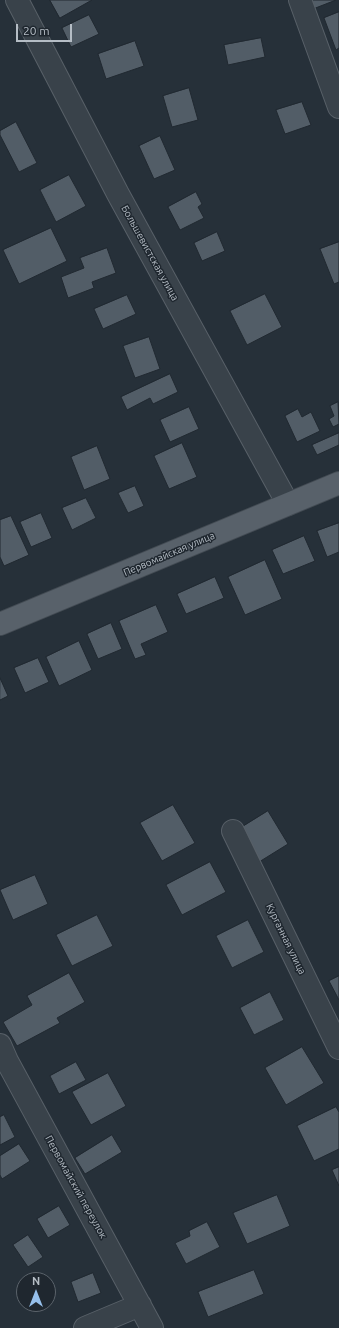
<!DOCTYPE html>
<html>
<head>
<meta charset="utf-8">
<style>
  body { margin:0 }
  #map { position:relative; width:339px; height:1328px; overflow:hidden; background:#263039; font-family:Ubuntu,sans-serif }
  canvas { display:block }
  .north { position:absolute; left:16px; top:1272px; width:40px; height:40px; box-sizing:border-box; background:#1f272f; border:1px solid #5b636b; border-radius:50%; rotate:0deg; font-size:11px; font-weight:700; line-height:16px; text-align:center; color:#b5bdc5 }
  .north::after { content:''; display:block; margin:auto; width:14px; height:18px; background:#95bfeb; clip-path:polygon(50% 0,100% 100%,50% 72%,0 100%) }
  .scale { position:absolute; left:16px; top:24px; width:56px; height:18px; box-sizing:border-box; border:2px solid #b5bdc5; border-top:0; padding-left:5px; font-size:12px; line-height:14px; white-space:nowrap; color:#b5bdc5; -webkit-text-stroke:3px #1f272f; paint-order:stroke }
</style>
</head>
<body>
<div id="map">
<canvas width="339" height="1328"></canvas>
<div class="north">N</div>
<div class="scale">20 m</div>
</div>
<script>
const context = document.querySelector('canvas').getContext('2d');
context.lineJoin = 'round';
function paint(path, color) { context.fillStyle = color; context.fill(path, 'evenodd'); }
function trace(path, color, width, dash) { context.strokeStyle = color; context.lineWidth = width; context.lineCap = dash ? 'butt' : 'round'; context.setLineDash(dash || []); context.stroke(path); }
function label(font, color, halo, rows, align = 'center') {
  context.font = font + ' Ubuntu,sans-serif'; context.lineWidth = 3; context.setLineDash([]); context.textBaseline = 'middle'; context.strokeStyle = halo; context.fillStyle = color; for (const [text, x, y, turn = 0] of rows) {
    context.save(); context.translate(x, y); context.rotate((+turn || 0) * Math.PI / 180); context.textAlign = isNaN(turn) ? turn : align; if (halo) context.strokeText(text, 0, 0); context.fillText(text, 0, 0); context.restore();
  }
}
const building = new Path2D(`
  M50,0h42l-32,18z
  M310,0h26l-23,9z
  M339,12v36l-3,2 -12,-32z
  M89,15l10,19 -28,13 -9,-19z
  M261,38l4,19 -37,8 -4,-20z
  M135,41l9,25 -38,13 -8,-25z
  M189,88l9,32 -26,7 -9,-31z
  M302,102l9,23 -26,9 -9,-24z
  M16,122l21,41 -18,9 -19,-37v-4z
  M160,136l15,34 -21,9 -15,-33z
  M69,175l17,31 -30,16 -16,-32z
  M196,192l6,12 -4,3 6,11 -24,12 -12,-23z
  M51,228l16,33 -48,23 -16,-34z
  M217,232l8,19 -23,10 -8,-18z
  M339,242v40l-5,2 -14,-35z
  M107,248l9,25 -24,9 2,6 -26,10 -7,-21 23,-9 -4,-10z
  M265,294l17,33 -35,18 -17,-34z
  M127,295l9,19 -33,15 -9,-20z
  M149,337l11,32 -25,9 -12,-32z
  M170,374l8,18 -25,12 -3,-6 -23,12 -6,-13z
  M338,402l1,22 -6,3 -4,-8 5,-3 -4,-10z
  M189,407l10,22 -29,13 -10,-22z
  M298,409l4,8 9,-5 9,19 -23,11 -12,-26z
  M339,433v12l-22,10 -5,-10z
  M182,443l15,34 -28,12 -15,-33z
  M97,446l13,33 -26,11 -13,-33z
  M135,486l9,20 -16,7 -10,-20z
  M86,498l10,20 -24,12 -10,-22z
  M41,513l11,25 -21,9 -11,-25z
  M11,516l18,39 -25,11 -4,-9v-37z
  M339,523v29l-12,5 -10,-26z
  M304,536l11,25 -32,13 -11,-24z
  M265,560l17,39 -37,16 -17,-38z
  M215,577l9,21 -38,16 -9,-20z
  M156,605l12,27 -27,12 5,11 -11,4 -16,-38z
  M111,623l11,26 -24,10 -11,-25z
  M79,641l13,29 -33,16 -13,-29z
  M38,658l11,24 -24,11 -11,-25z
  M0,678l8,18 -8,4z
  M173,805l22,38 -33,18 -22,-38z
  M268,811l20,33 -29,18 -20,-33z
  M210,862l16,30 -44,23 -16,-30z
  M35,875l13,29 -35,16 -13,-30z
  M97,915l16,31 -41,20 -16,-31z
  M248,920l16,32 -32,16 -16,-32z
  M69,973l16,29 -28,16 3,5 -43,23 -14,-24 29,-17 -5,-9z
  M339,976v24l-10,-19z
  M270,992l14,28 -30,15 -14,-27z
  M302,1047l22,36 -38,22 -21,-37z
  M76,1062l10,18 -27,14 -9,-18z
  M108,1073l18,33 -35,19 -19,-33z
  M336,1107l3,5v37l-25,12 -17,-35z
  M4,1115l11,22 -15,8v-28z
  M112,1135l10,17 -37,22 -10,-16z
  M19,1144l11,17 -28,18 -2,-4v-19z
  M339,1167v19l-7,-16z
  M277,1195l13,31 -43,18 -14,-31z
  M59,1206l11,19 -22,13 -11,-19z
  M207,1222l13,25 -34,17 -11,-21 15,-7 -1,-5z
  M28,1235l15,22 -15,10 -15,-22z
  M254,1270l10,24 -56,23 -10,-25z
  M93,1273l8,20 -23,9 -7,-20z`);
paint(building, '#525d67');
trace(building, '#212931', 1);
const minor = new Path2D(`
  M17,0l101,194 170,310
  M300,0l39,107
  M233,831l106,217
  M0,1045l7,16 145,267
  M85,1328l55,-23`);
const major = new Path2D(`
  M0,624l339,-141`);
trace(minor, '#586068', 24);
trace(major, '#434b53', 24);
trace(minor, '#39424a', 22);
trace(major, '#58616a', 22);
label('10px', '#b5bdc5', '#1f272f', [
  ["Большевистская улица",150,253,61],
  ["Первомайская улица",169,554,-23],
  ["Курганная улица",286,939,64],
  ["Первомайский переулок",76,1187,61]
]);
</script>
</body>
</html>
